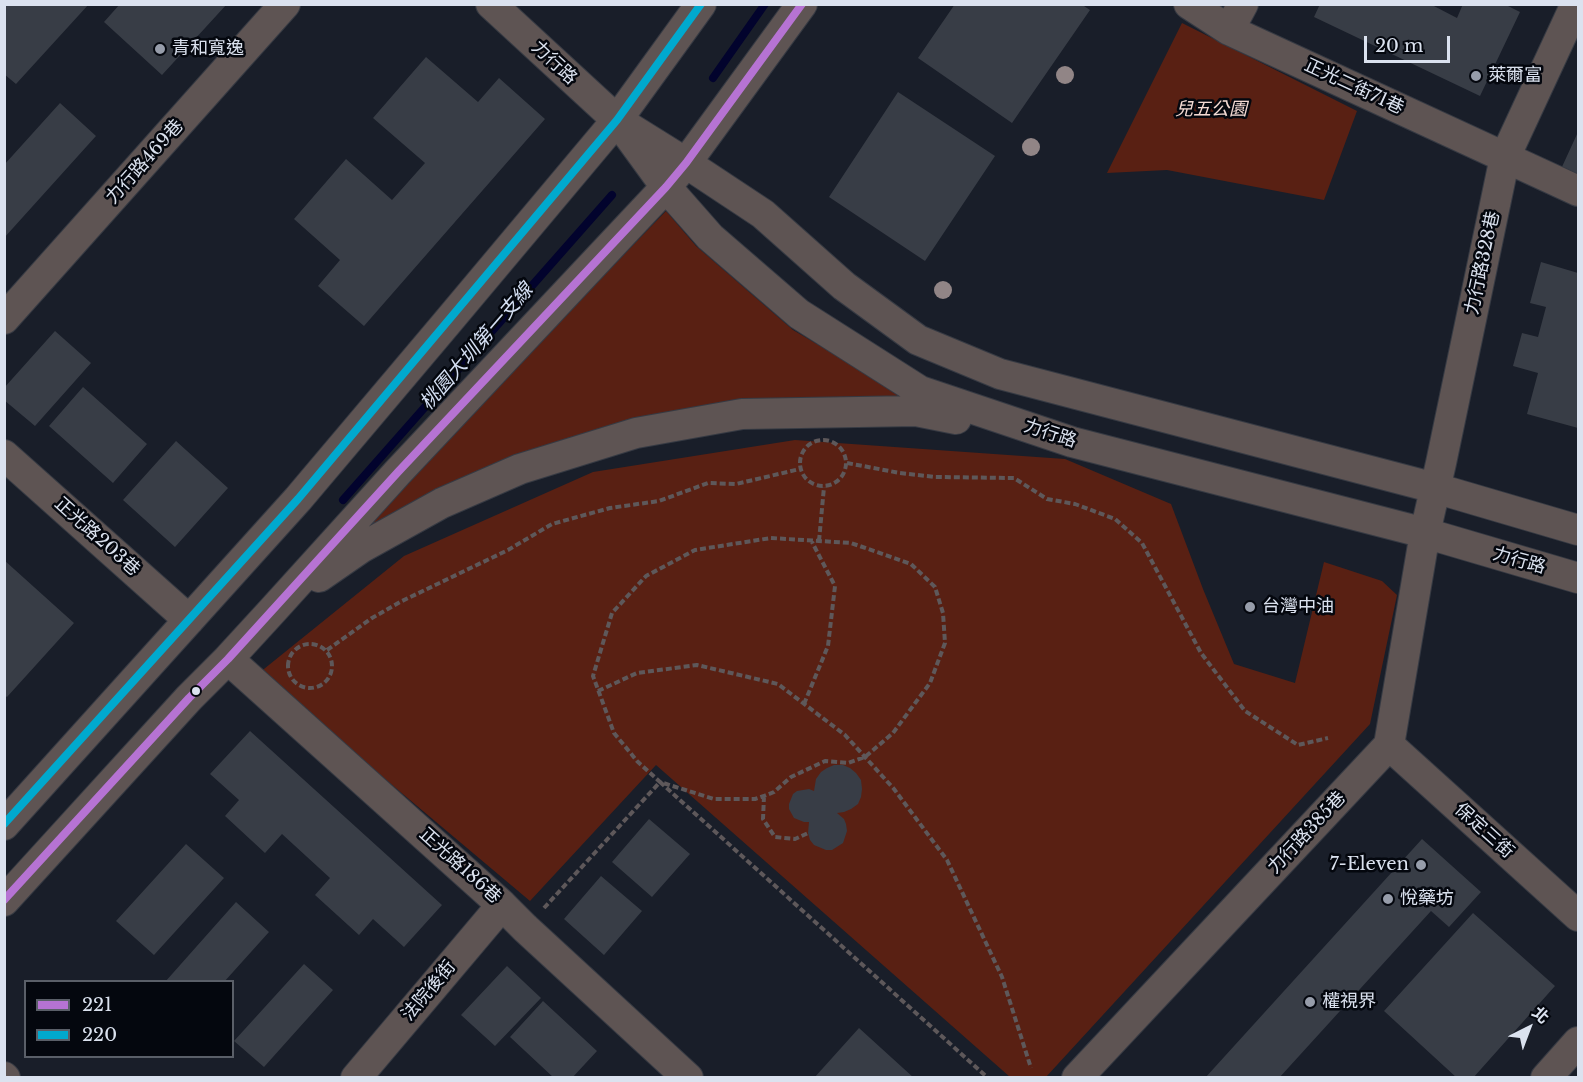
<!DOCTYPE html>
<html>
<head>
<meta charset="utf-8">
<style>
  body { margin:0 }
  #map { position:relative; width:1583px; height:1082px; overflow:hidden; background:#191e29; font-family:"Libre Baskerville","Noto Sans TC",serif }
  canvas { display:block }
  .frame { position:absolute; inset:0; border:6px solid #dbe2ef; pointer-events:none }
  .legend { position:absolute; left:24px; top:980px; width:210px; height:78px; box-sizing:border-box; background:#04070e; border:2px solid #5a5f68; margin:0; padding:8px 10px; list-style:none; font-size:18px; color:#dbe2ef }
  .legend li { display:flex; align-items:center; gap:12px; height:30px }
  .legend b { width:30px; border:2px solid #5a5f68 }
  .north { position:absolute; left:1499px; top:998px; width:60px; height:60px; -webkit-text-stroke:4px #04070e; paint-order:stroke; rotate:42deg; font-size:16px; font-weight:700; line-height:24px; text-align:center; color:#dbe2ef }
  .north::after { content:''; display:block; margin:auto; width:21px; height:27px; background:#dbe2ef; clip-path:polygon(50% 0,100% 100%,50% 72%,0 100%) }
  .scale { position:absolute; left:1364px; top:36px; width:86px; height:27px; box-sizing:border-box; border:3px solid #dbe2ef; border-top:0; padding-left:8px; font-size:18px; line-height:21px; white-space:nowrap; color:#dbe2ef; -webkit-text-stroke:4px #04070e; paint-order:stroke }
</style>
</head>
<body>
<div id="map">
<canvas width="1583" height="1082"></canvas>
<div class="frame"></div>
<ul class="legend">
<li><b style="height:8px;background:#b673d3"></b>221</li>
<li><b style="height:8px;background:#00a9ce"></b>220</li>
</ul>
<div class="north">北</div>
<div class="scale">20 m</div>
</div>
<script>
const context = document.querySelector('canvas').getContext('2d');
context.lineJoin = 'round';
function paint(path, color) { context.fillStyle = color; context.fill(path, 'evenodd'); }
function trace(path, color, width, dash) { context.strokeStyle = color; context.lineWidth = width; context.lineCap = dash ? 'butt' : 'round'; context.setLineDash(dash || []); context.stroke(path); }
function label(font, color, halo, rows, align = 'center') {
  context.font = font + ' "Libre Baskerville","Noto Sans TC",serif'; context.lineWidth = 5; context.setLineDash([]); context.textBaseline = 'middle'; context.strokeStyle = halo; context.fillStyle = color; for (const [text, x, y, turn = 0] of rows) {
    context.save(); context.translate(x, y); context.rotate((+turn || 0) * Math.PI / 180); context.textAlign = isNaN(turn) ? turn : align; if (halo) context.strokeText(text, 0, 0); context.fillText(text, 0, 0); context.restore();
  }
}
paint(new Path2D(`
  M1182,23l175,88 -33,89 -157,-30 -60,3z
  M666,211l30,35 97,84 123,72 -173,4 -109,12 -117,36 -88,41 -75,47 146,-159z
  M795,440l270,19 106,45 32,85 31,75 61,19 29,-121 58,19 15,14 -27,129 -324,353h-36l-354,-312 -126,136 -271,-228 145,-117 189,-84z`), '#592013');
trace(new Path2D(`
  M713,78l52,-74
  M343,500l269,-305`), '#02032d', 8);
paint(new Path2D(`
  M4,4h85l-73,80 -12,-10z
  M120,4h107l-65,71 -58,-53z
  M955,4h126l9,6 -78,113 -94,-65z
  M1320,4h110l27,14 6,-14h41l16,8 -40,84 -166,-79z
  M426,57l52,45 21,-24 46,41 -181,207 -46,-40 22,-26 -46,-41 52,-60 46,41 33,-37 -52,-45z
  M898,92l97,64 -70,105 -96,-64z
  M60,103l36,33 -92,102v-73z
  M1578,132v45l-17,-8z
  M1541,262l37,11v155l-51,-14 11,-41 -25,-7 9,-33 16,4 8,-30 -16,-4z
  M55,331l36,32 -56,63 -31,-26v-12z
  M83,387l64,57 -34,39 -64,-57z
  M176,441l52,47 -53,59 -52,-47z
  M4,560l70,63 -67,74 -3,-2z
  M250,731l192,174 -38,42 -31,-28 -14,16 -44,-40 15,-17 -48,-44 -17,19 -40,-37 14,-16 -29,-26z
  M834,765h9l7,3 6,5 5,7 1,9 -1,8 -3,7 -7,5 -7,3 -7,1 7,6 2,5 1,7 -4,12 -11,7h-6l-12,-5 -4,-5 -2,-7 1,-11h-5l-10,-4 -5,-9v-5l4,-10 4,-3 12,-2 5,2 2,-12 5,-7 6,-4z
  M649,819l41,35 -38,43 -40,-35z
  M1422,839l59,53 -32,35 -18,-16 -152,167h-74z
  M186,844l38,34 -70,77 -38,-34z
  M601,876l41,35 -38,44 -40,-36z
  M236,902l33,30 -45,50h-59z
  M1473,913l82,73 -82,92h-16l-73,-67z
  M304,964l29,26 -69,77 -30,-26z
  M507,966l34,32 -46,48 -34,-31z
  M543,1001l54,50 -25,27h-18l-44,-41z
  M859,1028l55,50h-100z`), '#383d46');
const minor = new Path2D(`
  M491,4l126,116 69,43 77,51 81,72 74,54 82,34 435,114 143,42
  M1189,4l40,26
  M1243,4l-14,26 349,161
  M626,132l40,55 44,50 89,77 121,77 152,51 353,91 153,45
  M4,319l281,-315
  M4,455l185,165
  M319,577l42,-29 81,-45 78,-34 116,-36 106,-19 174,-3 40,8
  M228,659l274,246 23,23 163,150
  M1389,745l189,171
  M4,825l294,-326 147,-174 172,-205 84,-116
  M4,901l185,-203 39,-39 45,-49 125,-138 268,-285 20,-24 116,-159
  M4,1077l1,1
  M356,1078l146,-173
  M1077,1078l312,-333 36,-212 16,-70 64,-306 71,-153
  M1546,1078l32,-36`);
trace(minor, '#363a43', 32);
trace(new Path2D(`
  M800 463a23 23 0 1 1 46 0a23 23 0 1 1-46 0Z
  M847,463l53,10 35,4 79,1 33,21 28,5 40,15 27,24 59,110 44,58 53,34 30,-7
  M771,538l80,5 60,21 24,23 8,26 2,30 -15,40 -37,50 -28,24 -17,6 -23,-2 -34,16 -17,15 -10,4 -9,3h-41l-54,-17 -23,-21 -23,-28 -21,-57 19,-63 34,-37 49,-26z
  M819,541l5,-54
  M288 666a22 22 0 1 1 44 0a22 22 0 1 1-44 0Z
  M327,650l45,-32 28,-16 108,-52 44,-26 58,-16 49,-7 49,-18 28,1 64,-15
  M598,691l39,-18 60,-8 81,19 67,51 49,54 53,71 55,117 29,91
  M804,704l24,-58 7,-60 -23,-44
  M764,796l-1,23 12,18 20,2 13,-6
  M544,908l116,-126 328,296`), '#5e585a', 4, [6, 3]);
trace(minor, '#5e5453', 30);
trace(new Path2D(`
  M4,900l185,-202 39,-39 170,-187 268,-285 20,-24 116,-159`), '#b673d3', 8);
trace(new Path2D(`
  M4,824l294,-325 319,-379 84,-116`), '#00a9ce', 8);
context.fillStyle = '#918586';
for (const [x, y] of [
  [1065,75],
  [1031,147],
  [943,290]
]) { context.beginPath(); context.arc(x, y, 9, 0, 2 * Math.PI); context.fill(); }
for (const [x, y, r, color] of [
  [160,49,6,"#979daa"],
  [1476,76,6,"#979daa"],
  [1250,607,6,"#979daa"],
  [196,691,5,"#dbe2ef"],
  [1421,865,6,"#979daa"],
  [1388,899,6,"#979daa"],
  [1310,1002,6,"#979daa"]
]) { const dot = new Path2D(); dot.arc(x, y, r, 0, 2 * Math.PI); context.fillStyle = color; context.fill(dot); trace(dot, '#04070e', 2); }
label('18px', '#dbe2ef', '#04070e', [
  ["青和寬逸",172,49],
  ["萊爾富",1488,76],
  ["台灣中油",1262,607],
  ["7-Eleven",1409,865,"right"],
  ["悅藥坊",1400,899],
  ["權視界",1322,1002]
], 'left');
label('18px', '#dbe2ef', '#04070e', [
  ["力行路",554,63,43],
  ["正光二街71巷",1354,87,25],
  ["力行路469巷",145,162,-48],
  ["力行路328巷",1483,263,-78],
  ["力行路",1050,434,18],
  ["正光路203巷",97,537,42],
  ["力行路",1519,561,16],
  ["保定三街",1484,831,42],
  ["力行路385巷",1307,833,-47],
  ["正光路186巷",460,866,42],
  ["法院後街",429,991,-50]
]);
label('italic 18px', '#f4dad3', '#04070e', [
  ["兒五公園",1211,110]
]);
label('italic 20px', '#d4dff3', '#04070e', [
  ["桃園大圳第一支線",477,347,-49]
]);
</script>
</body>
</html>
